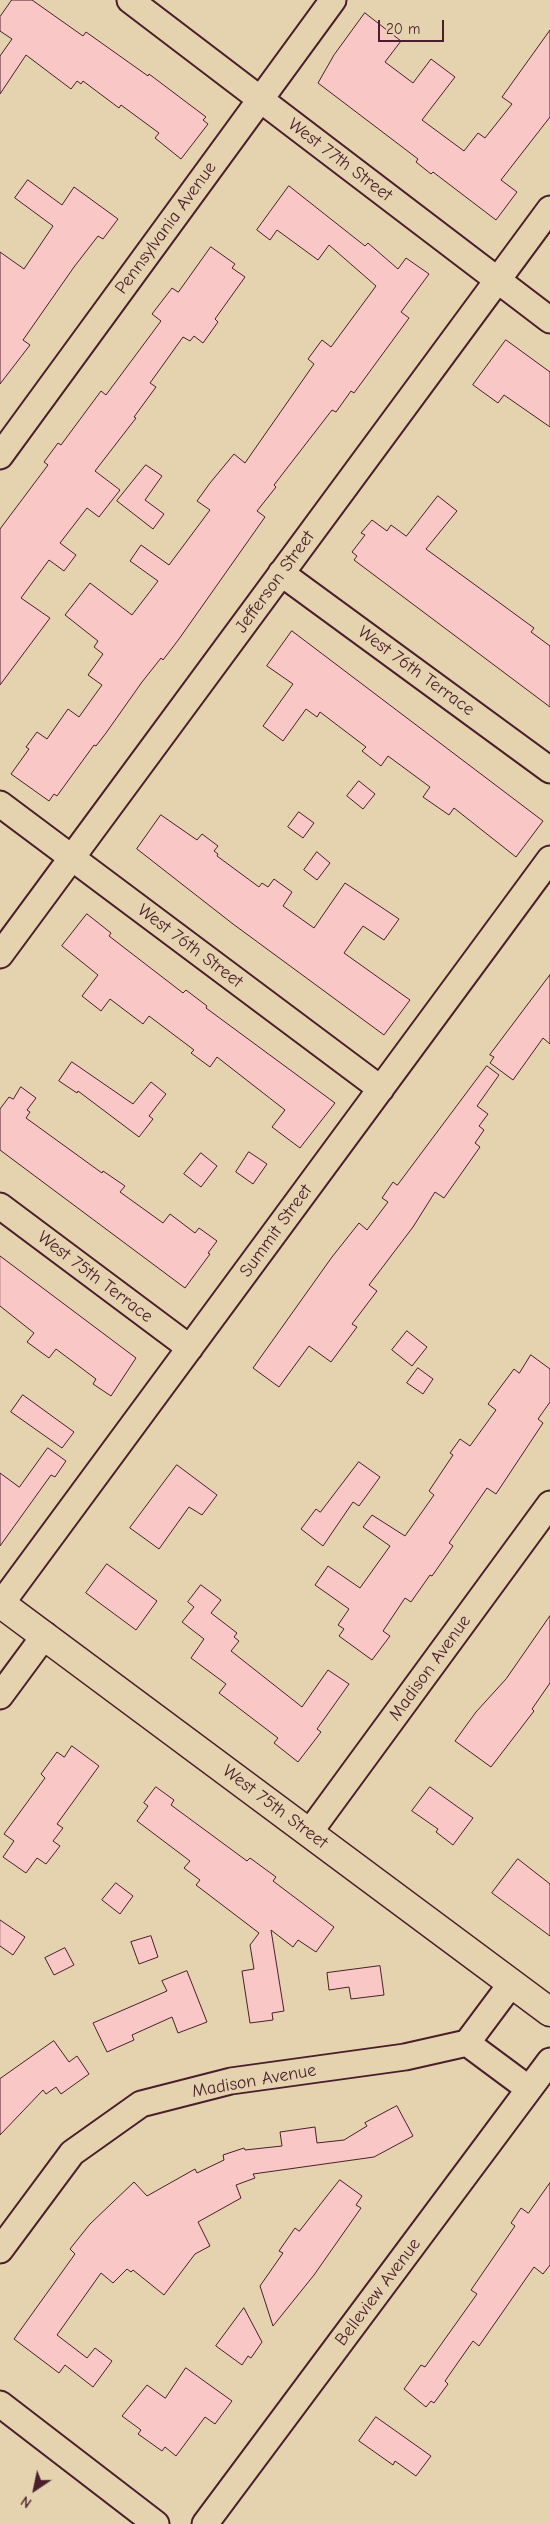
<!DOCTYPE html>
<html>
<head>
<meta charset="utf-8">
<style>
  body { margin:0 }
  #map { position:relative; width:550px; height:2524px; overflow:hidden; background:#e5d3b0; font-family:"Comic Neue",sans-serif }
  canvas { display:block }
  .north { position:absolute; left:10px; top:2464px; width:50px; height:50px; -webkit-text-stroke:4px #e5d3b0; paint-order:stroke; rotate:214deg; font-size:14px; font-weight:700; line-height:20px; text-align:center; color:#4a1f2b }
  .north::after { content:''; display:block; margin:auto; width:18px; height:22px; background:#4a1f2b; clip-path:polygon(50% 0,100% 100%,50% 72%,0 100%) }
  .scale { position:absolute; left:378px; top:20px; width:66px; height:22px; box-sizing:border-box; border:2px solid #4a1f2b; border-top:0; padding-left:6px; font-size:15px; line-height:18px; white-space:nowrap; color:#4a1f2b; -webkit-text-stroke:4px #e5d3b0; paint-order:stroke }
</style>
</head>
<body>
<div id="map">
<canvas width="550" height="2524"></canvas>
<div class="north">N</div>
<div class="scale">20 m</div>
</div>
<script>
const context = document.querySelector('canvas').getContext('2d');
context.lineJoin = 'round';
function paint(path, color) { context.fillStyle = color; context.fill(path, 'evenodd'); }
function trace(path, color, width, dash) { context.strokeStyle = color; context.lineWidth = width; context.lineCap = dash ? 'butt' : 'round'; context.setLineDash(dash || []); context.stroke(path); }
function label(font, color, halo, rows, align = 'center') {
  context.font = font + ' "Comic Neue",sans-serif'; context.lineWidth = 4; context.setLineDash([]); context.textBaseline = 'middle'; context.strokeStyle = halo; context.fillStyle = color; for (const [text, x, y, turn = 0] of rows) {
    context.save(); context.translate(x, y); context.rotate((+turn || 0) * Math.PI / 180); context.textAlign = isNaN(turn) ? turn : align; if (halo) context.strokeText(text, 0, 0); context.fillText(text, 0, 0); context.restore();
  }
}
const building = new Path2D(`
  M12,0h20l51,36 3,-4 62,44 1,-2 57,43 -3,3 5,4 -27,35 -26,-21 4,-5 -38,-28 -2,3 -36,-27 -2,3 -4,-3 -6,8 -45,-34 -26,39v-38l12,-17 -12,-8v-14z
  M365,13l36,28 -16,21 28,21 18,-24 24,18 -33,43 42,31 14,-18 7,5 27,-34 -10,-7 48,-67v87l-49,63 16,12 -21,28 -63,-48 -2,2 -15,-12 2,-3 -100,-76 16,-28z
  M28,180l34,25 12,-18 44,32 -15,20 -5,-3 -24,31 -51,73 7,5 -30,39v-132l24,17 29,-43 -38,-28z
  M289,186l76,60 3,-3 30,26 8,-11 23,16 -28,38 8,6 -55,75 -3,-2 -15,21 -4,-2 -58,75 2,2 -19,24 8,6 -86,122 -16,21 -2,-2 -19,24 -36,51 -10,13 -2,-1 -37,51 -3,-2 -5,7 -38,-27 18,-25 -3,-2 11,-15 10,7 21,-30 11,8 23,-32 -14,-10 15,-21 -9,-7 4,-6 -33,-26 25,-32 42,32 26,-34 -28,-20 11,-16 28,20 41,-55 -13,-9 13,-18 24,-29 11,9 69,-99 -6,-5 14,-19 9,7 45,-61 -47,-41 -11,15 -41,-30 -7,10 -13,-10z
  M211,247l24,17 -3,4 13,9 -30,42 3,3 -15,21 -9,-7 -4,5 -7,-4 -33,46 6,4 -22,30 2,1 -41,53 25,19 -21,27 -12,-9 -27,35 16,12 -12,16 -15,-11 -28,38 29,20 -50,67v-156l48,-64 -4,-3 14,-19 3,2 40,-54 5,4 55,-74 -9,-7 20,-26 6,4z
  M506,340l44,32v55l-46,-32 -6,8 -25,-18z
  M146,465l16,11 -17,24 19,14 -11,15 -36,-28z
  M438,496l19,15 -31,38 108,79 -3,4 19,14v61l-196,-147 3,-4 -5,-4 13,-17 -4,-2 11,-13 15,11 4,-6 15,11z
  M292,631l251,190 -27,36 -62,-49 -5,7 -26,-18 7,-10 -42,-31 -7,10 -19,-15 4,-4 -46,-35 -3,5 -11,-8 -23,32 -20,-15 30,-42 -26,-18z
  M359,781l16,13 -12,15 -16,-13z
  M299,812l15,11 -11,15 -15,-11z
  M161,815l36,25 5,-6 16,12 -4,5 4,3 -1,2 42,31 3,-4 6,4 6,-8 18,13 -9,14 31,22 31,-45 54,36 -15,21 -21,-14 -19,27 66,47 -26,35 -151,-111 -96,-75z
  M317,852l13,11 -13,17 -13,-10z
  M87,914l24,19 -2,3 74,57 3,-3 21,16 -1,2 129,95 -35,45 -28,-21 13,-17 -68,-53 -7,10 -19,-14 3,-3 -45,-34 -6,8 -33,-25 -9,12 -19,-15 16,-21 -36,-29z
  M550,975v69l-7,-6 -30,42 -23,-17 4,-6 -4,-2z
  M72,1062l61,42 18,-22 15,12 -17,22 4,3 -14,18 -61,-46 -1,2 -18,-12z
  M487,1066l12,9 -22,31 11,8 -9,12 5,4 -9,13 5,4 -36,51 -9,-6 -22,35 -44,58 8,6 -25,33 5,3 -26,35 -22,-16 -30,41 -26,-19 79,-111 27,-34 8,7 21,-28 -6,-4 11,-16 4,3z
  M21,1087l15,11 -9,12 3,2 -4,6 76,55 1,-2 22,15 -5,6 43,31 7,-9 25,19 4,-5 18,13 -9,12 2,1 -25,34 -185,-138v-41l9,-12 4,2z
  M249,1152l18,12 -14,20 -17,-12z
  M201,1153l16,13 -16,21 -17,-13z
  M0,1256l136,102 -25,38 -18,-12 3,-5 -40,-30 -7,9 -22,-16 7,-9 -34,-27z
  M407,1331l20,16 -15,19 -20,-16z
  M531,1355l19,14v33l-12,17 5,4 -47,71 -9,-6 -38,55 4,3 -21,30 -2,-1 -19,27 -6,-4 -22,33 7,5 -18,24 -33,-24 5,-7 -6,-4 11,-16 -34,-24 13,-19 32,22 30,-42 -27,-19 9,-12 33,21 29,-41 -5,-4 24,-36 -3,-2 10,-14 10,7 26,-36 -8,-6 26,-35 5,4z
  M418,1368l15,11 -10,15 -16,-11z
  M23,1395l51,37 -12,16 -51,-36z
  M48,1448l18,13 -11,16 -4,-2 -51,71v-73l19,14z
  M359,1462l21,15 -21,29 -6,-4 -30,44 -22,-17 15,-20 4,3z
  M177,1465l40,30 -15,20 -13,-8 -30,42 -29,-21z
  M107,1564l50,37 -21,29 -50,-37z
  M201,1585l20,15 -10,13 26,20 -3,4 5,4 -8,10 71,56 26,-37 21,14 -32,45 4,3 -23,30 -24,-19 4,-5 -59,-45 7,-9 -35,-26 13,-19 -22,-17 12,-15 -6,-5z
  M550,1616v67l-18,26 2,2 -43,56 -36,-26 21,-29 30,-33z
  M72,1746l27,20 -42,58 6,4 -10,13 7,5 -14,18 -9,-6 -11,15 -23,-16 11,-16 -10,-7 41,-56 -4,-4 16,-22 7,5z
  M156,1787l18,13 -3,5 76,56 3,-3 26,19 -3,4 61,46 -18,25 -18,-12 -5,7 -22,-17 13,81 -12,2 1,7 -23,3 -8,-52 12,-2 -4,-24 9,-12 -63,-48 4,-5 -16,-12 6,-7 -53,-40 11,-15 -4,-3z
  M430,1787l43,31 -20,27 -17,-13 2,-3 -26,-18z
  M518,1859l32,25v52l-58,-43z
  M116,1883l17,13 -13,18 -18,-14z
  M0,1920l25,17 -12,18 -13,-9z
  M151,1936l7,21 -19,7 -8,-22z
  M65,1948l9,17 -20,10 -9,-17z
  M380,1966l4,29 -33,4 -2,-12 -20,3 -2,-17z
  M187,1971l20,51 -29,11 -6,-16 -40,18 2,5 -27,12 -14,-29 74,-32 -5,-10z
  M54,2041l15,21 8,-6 12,18 -28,20 -5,-7 -10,7 -3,-4 -43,45v-56z
  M397,2106l16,30 -39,21 -121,17 2,4 -19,7 5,13 -43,24 12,24 -15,8 -31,41 -31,-25 -2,2 -4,-3 -14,14 -12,-10 -44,62 30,23 8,-10 17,13 -19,26 -28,-22 -6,8 -45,-34 61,-85 -5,-5 20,-25 44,-42 13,14 48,-27 2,4 27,-13 -1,-5 21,-7 1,2 37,-4 -2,-14 35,-5 2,16 27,-3 23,-14 -2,-3z
  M340,2180l22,16 -6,9 5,3 -47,67 -41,51 -13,-40 23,-33 -4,-2 16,-23 4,3z
  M550,2183v82l-7,9 -9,-7 -55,79 -6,-5 -28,40 3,3 -14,19 -3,-2 -5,6 -22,-18 17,-24 4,2 52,-73 -6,-4 44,-64 -4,-3 10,-15 7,5z
  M244,2308l18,34 -11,16 -3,-2 -6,9 -26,-19z
  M186,2368l46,33 -17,23 -10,-7 -29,39 -11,-9 -3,4 -24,-17 3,-4 -19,-14 25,-31 18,13z
  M376,2417l55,39 -15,20 -21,-15 -2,4 -34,-24z`);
paint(building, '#f9c8c6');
trace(building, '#4a1f2b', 1);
const street = new Path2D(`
  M130,0l420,320
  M0,456l333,-456
  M281,573l269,197
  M0,804l381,285
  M0,955l550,-746
  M0,1206l190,142
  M1,1604l549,-745
  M0,1696l45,-61
  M309,1833l241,-329
  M467,2043l62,46
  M0,2250l72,-97 69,-49 90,-23 174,-24 62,-14 44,-59
  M0,2404l156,120
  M205,2524l345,-463`);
const secondary = new Path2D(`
  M0,1603l550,409`);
trace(street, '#4a1f2b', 29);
trace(secondary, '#4a1f2b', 31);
trace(street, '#e5d3b0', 25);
trace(secondary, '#e5d3b0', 28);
label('18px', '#4a1f2b', '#e5d3b0', [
  ["West 77th Street",340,160,37],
  ["Pennsylvania Avenue",166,228,-54],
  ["Jefferson Street",275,582,-54],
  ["West 76th Terrace",416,671,36],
  ["West 76th Street",190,946,37],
  ["Summit Street",276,1231,-54],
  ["West 75th Terrace",95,1277,37],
  ["Madison Avenue",430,1668,-54],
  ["West 75th Street",275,1807,37],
  ["Madison Avenue",254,2081,-10],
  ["Belleview Avenue",378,2292,-53]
]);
</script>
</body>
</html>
